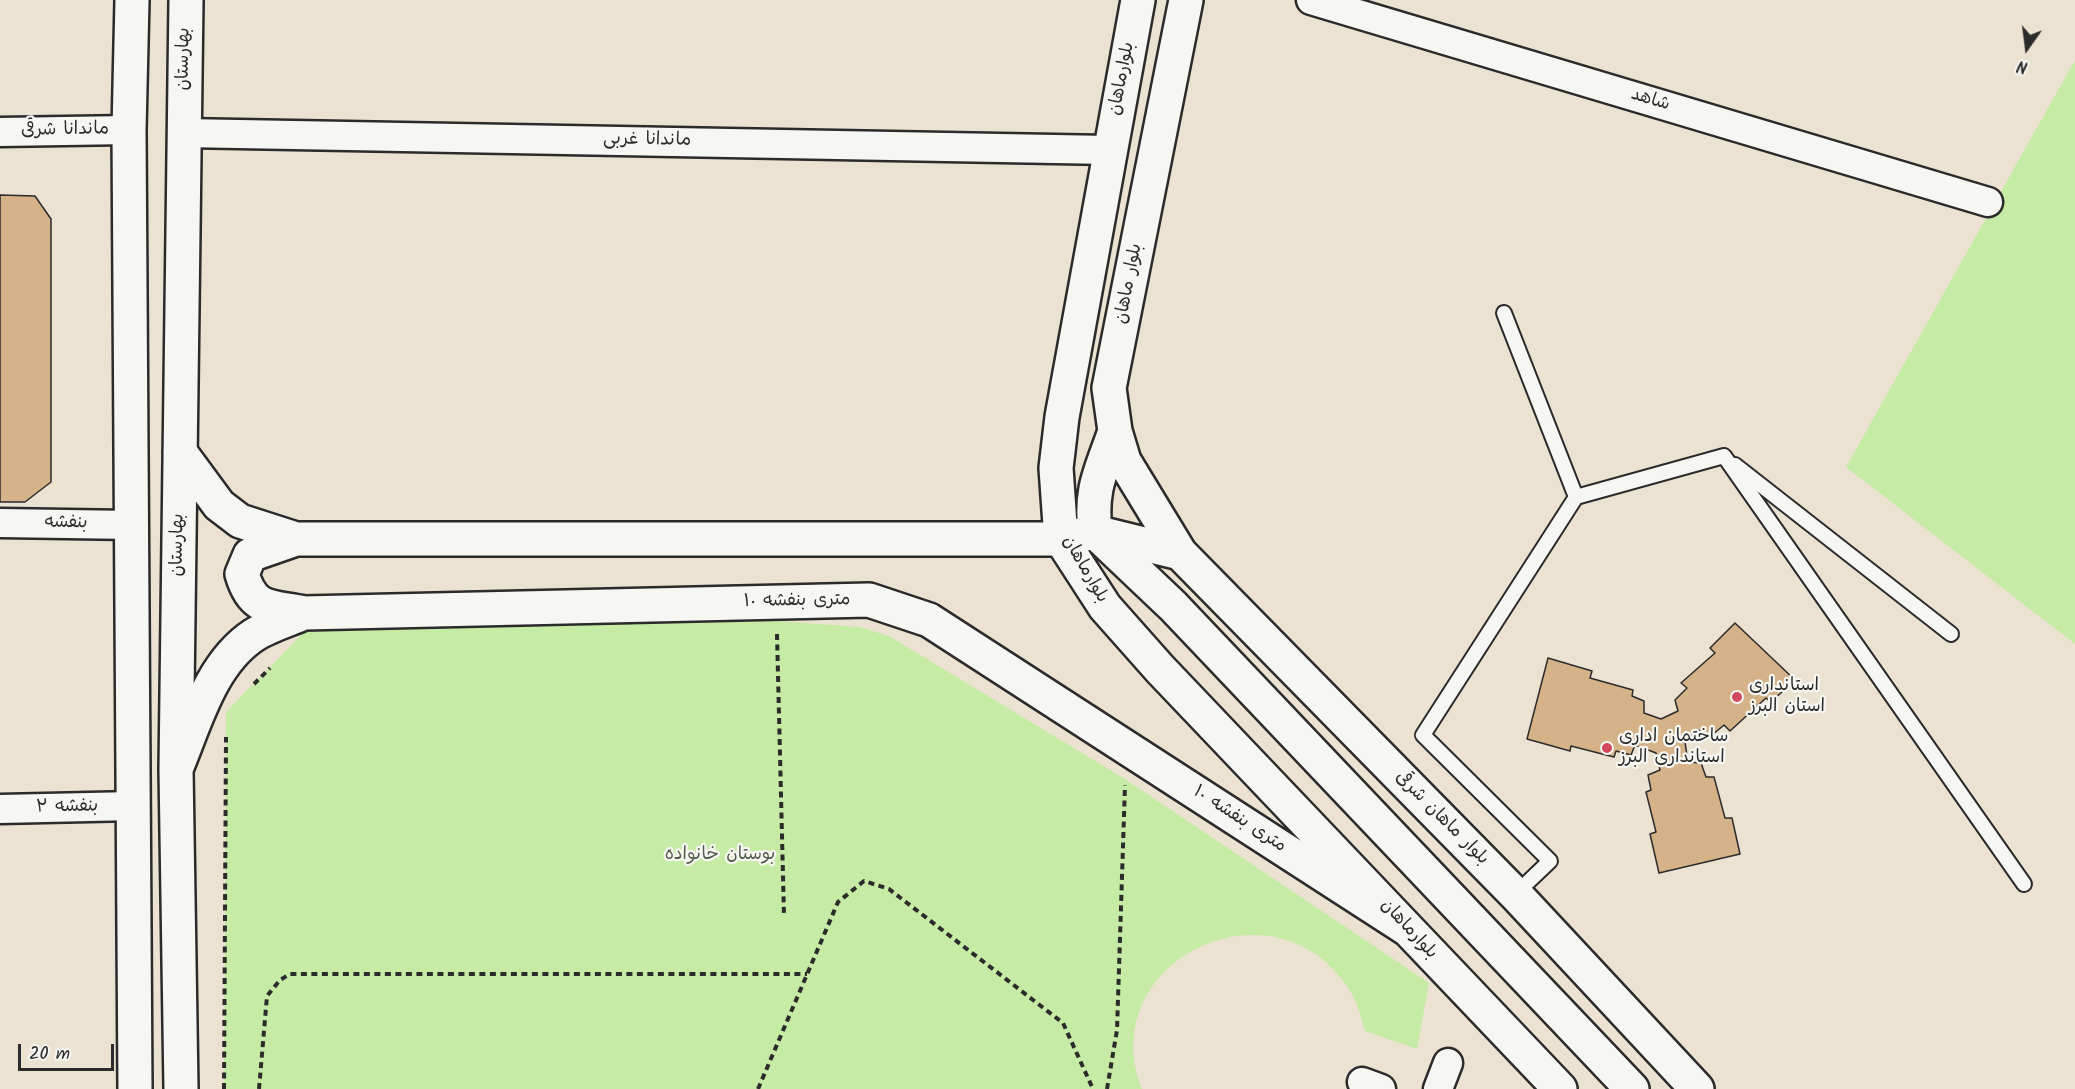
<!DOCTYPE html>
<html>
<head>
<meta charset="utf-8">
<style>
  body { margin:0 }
  #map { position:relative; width:2075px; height:1089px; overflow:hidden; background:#ece2d2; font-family:Kalam,sans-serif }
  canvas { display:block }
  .north { position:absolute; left:1997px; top:18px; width:60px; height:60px; -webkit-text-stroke:4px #f6f6f2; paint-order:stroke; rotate:194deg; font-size:16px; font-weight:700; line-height:24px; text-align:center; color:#2b2b2b }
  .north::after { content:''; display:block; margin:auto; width:21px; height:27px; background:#2b2b2b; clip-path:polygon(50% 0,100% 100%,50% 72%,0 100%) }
  .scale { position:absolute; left:18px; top:1044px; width:96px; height:27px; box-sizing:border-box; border:3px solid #2b2b2b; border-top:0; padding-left:8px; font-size:18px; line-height:21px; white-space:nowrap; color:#2b2b2b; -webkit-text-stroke:4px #f6f6f2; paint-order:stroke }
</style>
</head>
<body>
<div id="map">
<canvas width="2075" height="1089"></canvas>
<div class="north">N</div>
<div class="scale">20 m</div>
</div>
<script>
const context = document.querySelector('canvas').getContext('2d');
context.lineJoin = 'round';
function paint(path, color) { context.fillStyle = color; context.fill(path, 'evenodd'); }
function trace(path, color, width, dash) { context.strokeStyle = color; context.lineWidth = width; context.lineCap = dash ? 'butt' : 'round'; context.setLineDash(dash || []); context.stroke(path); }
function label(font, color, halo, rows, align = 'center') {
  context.font = font + ' Kalam,"Playpen Sans Arabic",sans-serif'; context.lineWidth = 4.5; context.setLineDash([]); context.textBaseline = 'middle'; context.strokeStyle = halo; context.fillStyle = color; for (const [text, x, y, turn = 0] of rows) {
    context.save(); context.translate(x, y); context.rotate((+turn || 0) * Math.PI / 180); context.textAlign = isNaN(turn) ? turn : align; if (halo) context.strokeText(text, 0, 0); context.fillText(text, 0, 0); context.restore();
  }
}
paint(new Path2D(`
  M2075,60v584l-229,-177z
  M777,621l83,6 29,9 236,143 304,204 -12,66 -52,-18c-4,-11 -6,-25 -12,-35 -71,-126 -262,-38 -211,93h-918l2,-377 81,-83z`), '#c6eba5');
const building = new Path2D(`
  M0,195l35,1 16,23v263l-26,20h-25z
  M1735,623l60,57 -24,22 -5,-4 -36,33 -6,-6 -13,11 -13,-6 -13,12 3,20 13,1 5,14h8l11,41h7l8,36 -81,19 -9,-39 6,-2 -10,-40 5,-2 -3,-15 12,-5 -4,-17 -21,-8 -4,10 -15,-4 -2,6 -43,-11 -1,5 -43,-12 21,-81 44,13 -2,7 43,12 -1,6 12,5v12l17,6 17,-8 -3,-11 12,-12 -6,-5 34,-30 -5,-5z`);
paint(building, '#d5b287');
trace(building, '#2b2b2b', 1.5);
const service = new Path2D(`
  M1504,313l72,184 -153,238 127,126 -22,21
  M1724,456l300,428
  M1735,465l216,169
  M1576,497l148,-41`);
const minor = new Path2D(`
  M1311,0l677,202
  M0,132l129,-2
  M184,133l925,17
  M0,523l133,2
  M0,809l134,-3
  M1362,1082l19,7
  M1438,1089l10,-26`);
const secondary = new Path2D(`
  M132,0l-3,130 6,959
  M1138,0l-76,417 -6,51 5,71 44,68 55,62 400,420
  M1186,0l-77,388 6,43 9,30 56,92 338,344 179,192
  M1115,431c-14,41 -25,57 -20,101l78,74 459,483
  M180,452l39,53 21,16 56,18h765l34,-7 85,21
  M296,539l-46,16 -8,19c11,37 28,32 62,39
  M176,769c19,-45 34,-105 78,-134 14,-9 34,-15 50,-22l565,-13 60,20 478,309
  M181,1089l-5,-320 10,-769`);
trace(service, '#2b2b2b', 18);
trace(minor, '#2b2b2b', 33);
trace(secondary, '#2b2b2b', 38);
trace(new Path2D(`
  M777,634l7,282
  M254,684l16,-16
  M224,1089l2,-352
  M259,1089l8,-93 13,-16 10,-6h517
  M758,1089l80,-187 26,-21 25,8 174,134 30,66
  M1107,1089l10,-59 8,-245`), '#2b2b2b', 4, [6, 4.5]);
trace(service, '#f6f6f2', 14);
trace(minor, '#f6f6f2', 28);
trace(secondary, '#f6f6f2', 33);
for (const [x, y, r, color] of [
  [1737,697,6,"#d1495b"],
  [1607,748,6,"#d1495b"]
]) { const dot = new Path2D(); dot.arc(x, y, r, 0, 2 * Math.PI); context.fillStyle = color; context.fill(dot); trace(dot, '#f6f6f2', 2); }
label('18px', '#2b2b2b', '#f6f6f2', [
  ["بهارستان",185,59,-89],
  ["بلوارماهان",1123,79,-79],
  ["شاهد",1650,101,17],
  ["ماندانا شرقی",65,131,-1],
  ["ماندانا غربی",647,141,1],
  ["بلوار ماهان",1130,284,-79],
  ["بنفشه",66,524,1],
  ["بهارستان",179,545,-89],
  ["بلوارماهان",1084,570,60],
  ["۱۰ متری بنفشه",797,602,-1],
  ["بنفشه ۲",67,808,-1],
  ["بلوار ماهان شرقی",1441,819,45],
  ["۱۰ متری بنفشه",1239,820,33],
  ["بلوارماهان",1408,930,47]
]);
label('18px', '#2b2b2b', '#f6f6f2', [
  ["استانداری",1749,687],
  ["استان البرز",1749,708],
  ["ساختمان اداری",1619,738],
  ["استانداری البرز",1619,759]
], 'left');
label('18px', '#525b4a', '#f6f6f2', [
  ["بوستان خانواده",720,856]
]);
</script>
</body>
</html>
